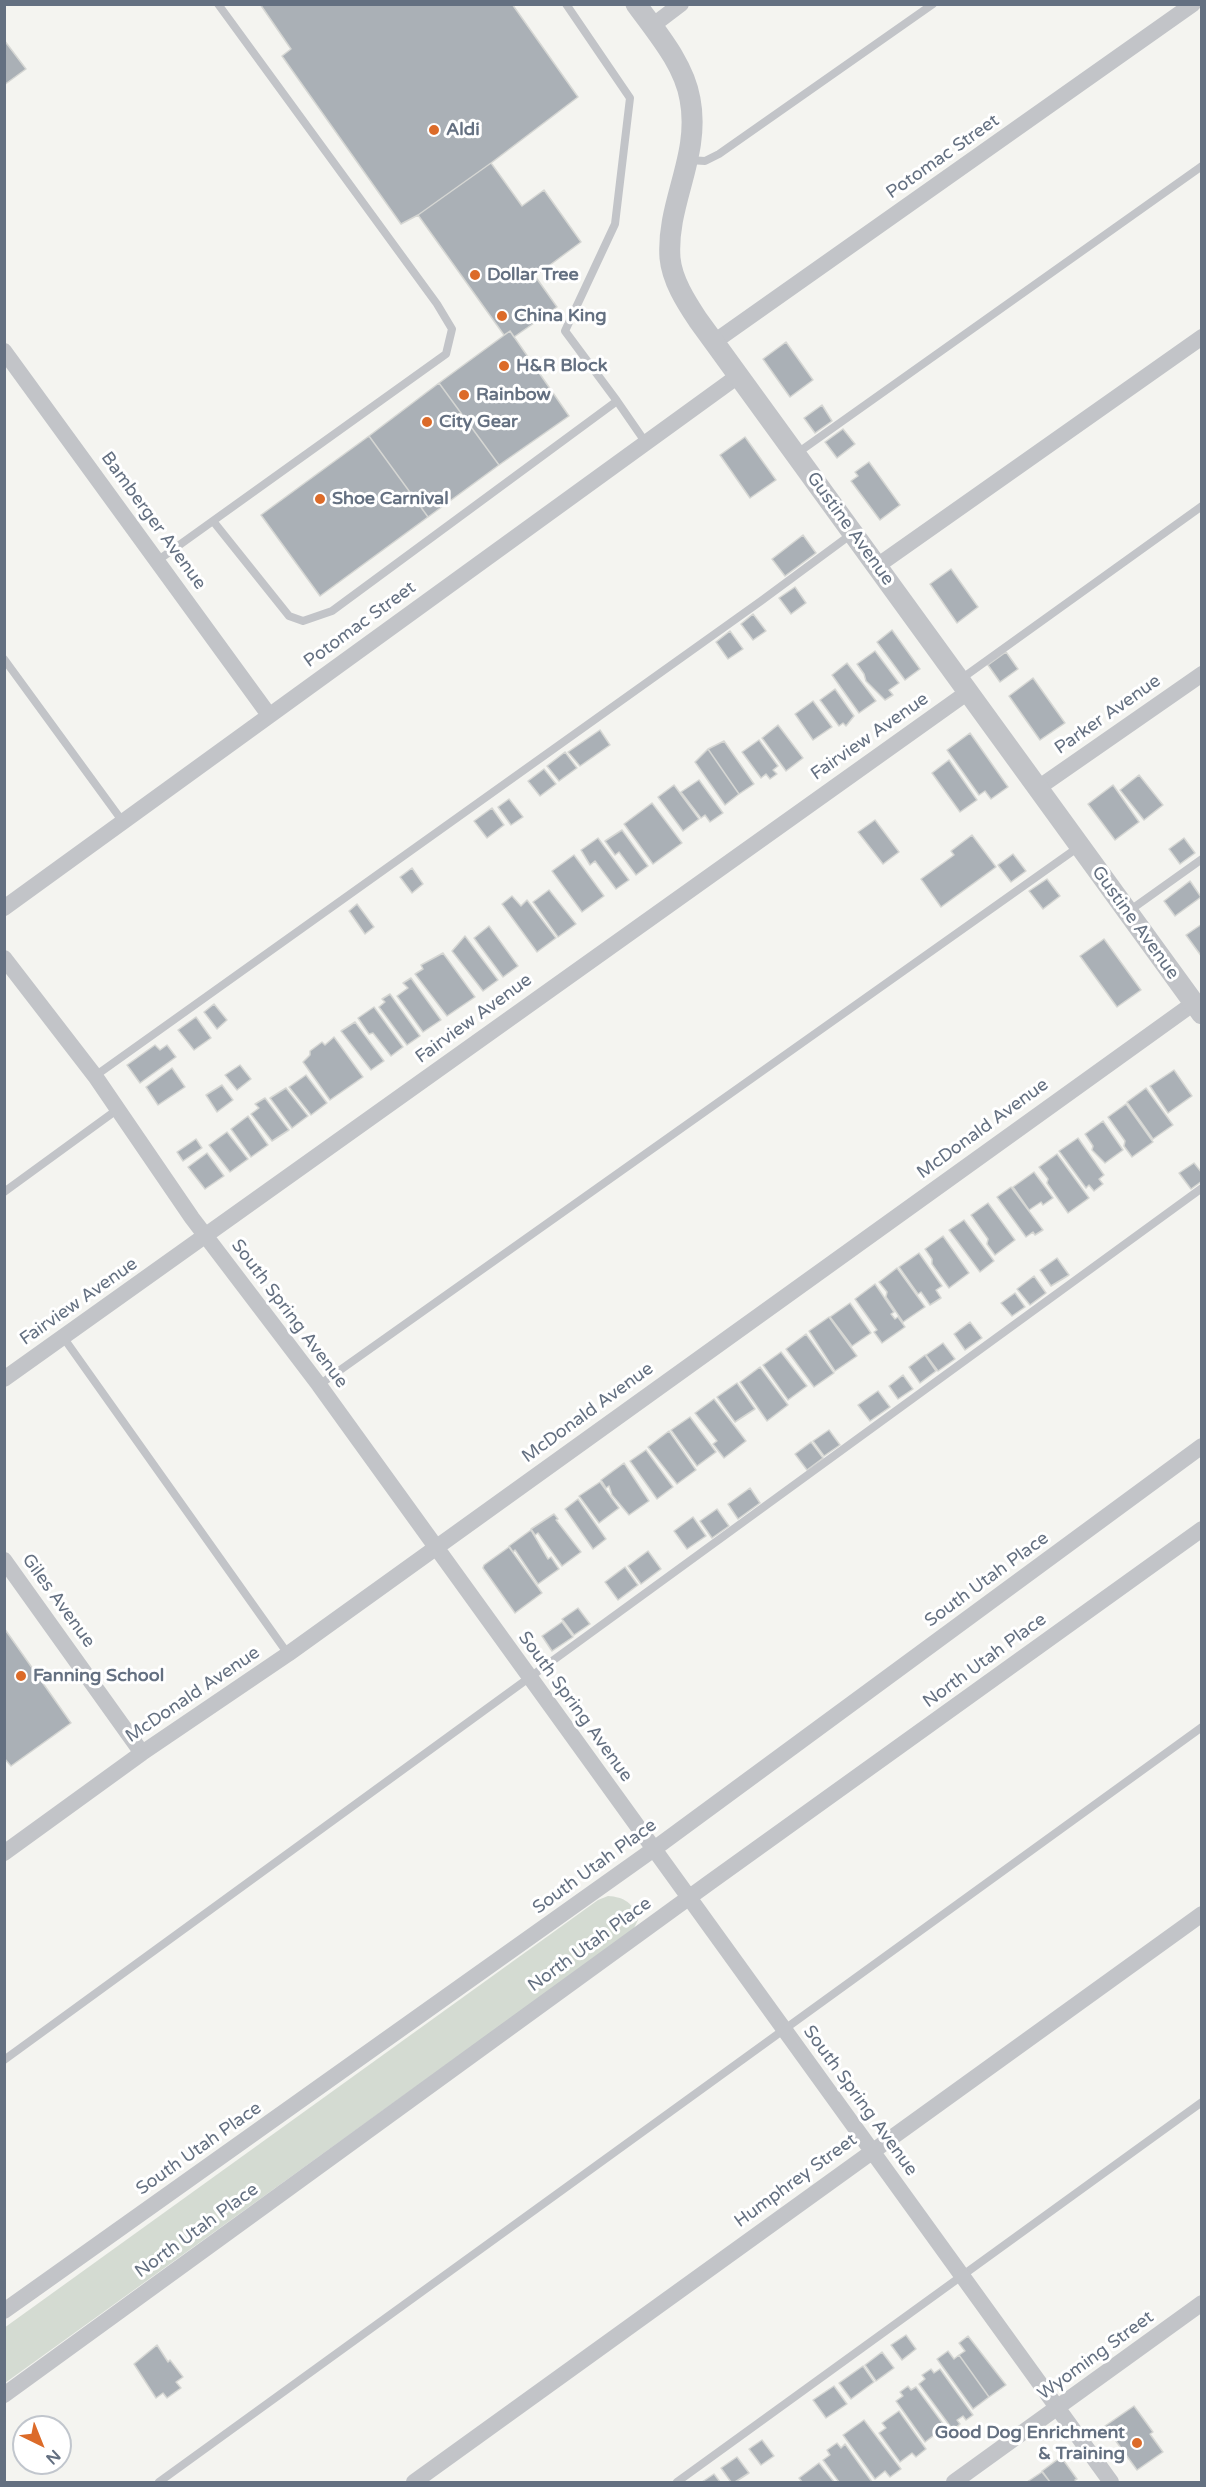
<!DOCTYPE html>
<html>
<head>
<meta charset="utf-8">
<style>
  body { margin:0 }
  #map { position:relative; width:1206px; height:2487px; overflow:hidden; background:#f4f4f0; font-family:"Varela Round",sans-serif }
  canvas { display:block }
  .frame { position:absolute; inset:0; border:6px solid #647081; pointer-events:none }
  .north { position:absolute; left:12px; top:2415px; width:60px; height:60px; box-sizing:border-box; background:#fff; border:2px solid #c1c6cd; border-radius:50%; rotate:137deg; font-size:16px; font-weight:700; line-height:24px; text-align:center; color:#647081 }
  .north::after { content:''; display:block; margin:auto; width:21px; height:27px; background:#dc6b29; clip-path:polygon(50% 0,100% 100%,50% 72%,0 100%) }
</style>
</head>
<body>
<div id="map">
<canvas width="1206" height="2487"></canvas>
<div class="frame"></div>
<div class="north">N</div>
</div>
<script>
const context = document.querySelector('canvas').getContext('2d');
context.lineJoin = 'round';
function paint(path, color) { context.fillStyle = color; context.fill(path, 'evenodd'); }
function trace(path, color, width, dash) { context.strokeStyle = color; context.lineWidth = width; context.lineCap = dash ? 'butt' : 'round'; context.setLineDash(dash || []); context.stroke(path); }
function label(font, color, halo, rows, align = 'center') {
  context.font = font + ' "Varela Round",sans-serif'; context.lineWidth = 6; context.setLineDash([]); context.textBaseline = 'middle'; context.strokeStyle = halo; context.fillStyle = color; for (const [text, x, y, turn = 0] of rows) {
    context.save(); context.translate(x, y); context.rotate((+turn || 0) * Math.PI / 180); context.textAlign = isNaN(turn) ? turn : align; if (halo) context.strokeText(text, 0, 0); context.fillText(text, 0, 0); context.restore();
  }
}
paint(new Path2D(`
  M608,1896c16,1 26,7 30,24l-5,10 -628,453 -1,-55 594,-428z`), '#d4dbd2');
const building = new Path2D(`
  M260,4h252l66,93 -87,66 -73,52 -17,9 -119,-168 9,-7z
  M4,40l22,29 -22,16z
  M491,163l31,43 22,-16 37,52 -46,34 22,31 -43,30 -4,-6 -6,4 -86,-120z
  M510,331l59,85 -70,49 -60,-82z
  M786,342l27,38 -23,17 -27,-38z
  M439,383l60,82 -71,52 -59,-81z
  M822,405l10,16 -17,12 -11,-15z
  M843,429l12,15 -18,14 -12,-16z
  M369,436l59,81 -108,79 -59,-81z
  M745,437l31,43 -26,18 -30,-43z
  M869,462l31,43 -20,15 -29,-39 7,-5 -3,-4z
  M803,535l13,18 -31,23 -13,-17z
  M951,569l27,38 -21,16 -27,-39z
  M795,587l11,16 -15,11 -12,-16z
  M753,614l13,17 -13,9 -12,-16z
  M892,630l28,39 -15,11 -28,-38z
  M730,631l13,18 -15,10 -12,-17z
  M875,651l24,32 -10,7 4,5 -8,5 -19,-19 -2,-7 -7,-10z
  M1006,652l12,17 -18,13 -12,-17z
  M847,663l29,38 -17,12 -27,-38z
  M1033,678l32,45 -25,17 -31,-44z
  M835,689l19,27 -8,10 -3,-3 -4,3 -19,-26z
  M813,701l19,26 -19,13 -18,-26z
  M778,725l25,33 -17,13 -24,-33z
  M600,730l10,15 -30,21 -12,-14z
  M970,733l38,54 -17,12 -6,-8 -6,4 -32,-45z
  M759,740l19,26 -5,4 4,4 -7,5 -4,-5 -5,4 -19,-26z
  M724,741l30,43 -15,10 -31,-45z
  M708,749l31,45 -14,11 -30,-43z
  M565,752l12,16 -18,13 -12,-15z
  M949,760l28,40 -17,12 -28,-39z
  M544,769l12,15 -16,12 -12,-15z
  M1139,775l24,30 -19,15 -24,-30z
  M699,780l24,33 -13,9 -5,-7 -4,3 -20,-26z
  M674,785l25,34 -16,12 -25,-34z
  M1113,785l26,37 -24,18 -27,-36z
  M509,799l14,18 -12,8 -13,-18z
  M652,803l30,40 -29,21 -29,-40z
  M492,808l12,17 -17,13 -13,-17z
  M875,820l24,32 -16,12 -25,-32z
  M622,830l26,36 -12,9 -17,-23 -4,3 -10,-14z
  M972,835l24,32 -55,40 -20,-28 33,-24 -3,-4z
  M598,838l31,42 -13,9 -21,-28 -5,4 -9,-15z
  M1184,838l11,15 -15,11 -11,-15z
  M1013,854l13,17 -15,11 -13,-17z
  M574,855l30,41 -22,16 -30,-41z
  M412,868l11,16 -11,9 -12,-16z
  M1047,879l13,17 -17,13 -14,-18z
  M1190,881l11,16 -26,19 -11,-15z
  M549,890l27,34 -18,13 -25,-35z
  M512,896l9,10 6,-6 29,38 -19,14 -35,-48z
  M357,904l17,23 -9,7 -16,-23z
  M1202,924v33l-16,-22z
  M489,926l29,40 -15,11 -29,-39z
  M465,936l33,44 -15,11 -31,-40z
  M1104,939l37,51 -24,17 -37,-51z
  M443,953l32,44 -28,19 -32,-42 8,-5 -2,-4z
  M411,978l30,42 -18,12 -26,-36 11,-8 -5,-5z
  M390,994l30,42 -13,9 -28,-38 6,-5 -3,-3z
  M214,1004l13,16 -10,9 -13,-17z
  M374,1007l29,40 -12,9 -18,-23 -4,1 -11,-16z
  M196,1017l15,21 -17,12 -16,-20z
  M355,1022l29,39 -13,9 -30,-39z
  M334,1037l29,40 -33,23 -27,-38 7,-7v-4l12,-9 3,3z
  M155,1045l5,5 7,-5 9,12 -36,26 -13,-18z
  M240,1065l11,14 -14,11 -12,-15z
  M172,1068l13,19 -27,18 -12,-18z
  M1174,1070l18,26 -24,17 -18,-27z
  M306,1075l21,28 -16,12 -22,-28z
  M222,1085l11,15 -16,12 -11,-17z
  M286,1088l22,28 -16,12 -22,-30z
  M1146,1088l27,37 -20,14 -26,-37z
  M265,1098l24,32 -17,11 -21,-27 8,-6 -4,-4z
  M1126,1104l27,38 -21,15 -8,-11 1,-5 -17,-24z
  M248,1116l20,29 -17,12 -20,-28z
  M1103,1121l20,29 -18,13 -13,-13 1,-4 -8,-12z
  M227,1132l21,27 -18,13 -21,-27z
  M1078,1138l26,37 -5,4 4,5 -9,7 -5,-6 -3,3 -27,-37z
  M196,1139l6,9 -19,13 -6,-9z
  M207,1153l17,23 -19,13 -17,-22z
  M1057,1154l32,44 -21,15 -21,-30 1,-4 -9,-12z
  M1194,1163l8,10v8l-11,8 -12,-16z
  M1034,1172l19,26 -10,7 -2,-3 -12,8 -16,-23z
  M1011,1187l32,43 -8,5 -2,-3 -7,5 -29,-40z
  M988,1203l27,37 -20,15 -8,-11 1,-5 -17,-24z
  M964,1220l30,41 -14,11 -31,-42z
  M943,1236l26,37 -20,15 -17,-24v-5l-7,-10z
  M919,1253l23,33 -6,4 5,8 -11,7 -9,-13 -3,2 -19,-27z
  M1057,1258l12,17 -18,11 -11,-16z
  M897,1268l28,39 -22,15 -17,-25 1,-5 -8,-10z
  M1034,1276l12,17 -16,12 -13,-16z
  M875,1284l19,28 -3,2 4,5 3,-2 7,10 -23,16 -8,-11 3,-2 -22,-31z
  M1015,1293l10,14 -13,9 -11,-13z
  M850,1303l21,30 -19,13 -22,-29z
  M829,1317l28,39 -22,15 -26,-40z
  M970,1322l12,16 -17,12 -11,-16z
  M806,1334l28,39 -20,14 -28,-38z
  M943,1343l12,16 -17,12 -12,-16z
  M781,1352l26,34 -19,14 -25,-35z
  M925,1355l11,16 -16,12 -11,-16z
  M760,1367l28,38 -21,16 -27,-39z
  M903,1375l10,14 -15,10 -9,-13z
  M737,1383l18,26 -20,13 -18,-25z
  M878,1391l12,16 -20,14 -12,-16z
  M714,1399l32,42 -22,17 -11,-14 4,-3 -22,-28z
  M690,1417l26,35 -19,14 -26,-36z
  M829,1430l11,15 -16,11 -11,-15z
  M669,1431l27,39 -19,14 -29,-37z
  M811,1442l12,16 -16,12 -12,-16z
  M646,1450l27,37 -16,12 -27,-38z
  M624,1463l25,38 -20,14 -17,-20 -3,-9 -3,2 -5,-8z
  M600,1482l19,26 -20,15 -20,-27z
  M750,1488l10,15 -22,16 -10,-15z
  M578,1499l28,40 -13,10 -28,-40z
  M717,1509l12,17 -17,12 -12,-17z
  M554,1514l4,5 -2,1 25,32 -19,14 -24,-33 -3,2 -4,-6z
  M693,1517l13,19 -19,13 -13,-18z
  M531,1530l17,29 3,-2 8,12 -21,15 -23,-34 -2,2 -4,-6z
  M509,1547l33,46 -27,20 -32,-45 1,-3z
  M648,1551l13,18 -20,15 -13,-18z
  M625,1567l13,18 -20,15 -13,-18z
  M578,1608l12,16 -16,11 -12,-16z
  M562,1622l11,15 -21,14 -10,-15z
  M4,1628l67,95 -60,43 -7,-8z
  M906,2335l10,14 -14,11 -11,-15z
  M968,2336l38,49 -17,12 -30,-42 6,-4 -6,-8z
  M157,2345l11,17 2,-2 13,17 -7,5 5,6 -14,10 -4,-5 -7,5 -22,-34z
  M948,2351l6,8 5,-4 30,42 -16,12 -36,-50z
  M882,2352l12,16 -18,13 -11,-16z
  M863,2366l11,16 -23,17 -12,-16z
  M931,2369l3,4 6,-4 33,46 -7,5 -3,-4 -6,4 3,4 -7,6 -34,-46 6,-5 -3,-4z
  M834,2386l13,18 -21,14 -13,-18z
  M908,2386l3,4 5,-3 33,45 -8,6 -4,-5 -12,9 -29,-41 7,-5 -3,-4z
  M1134,2406l19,26 -3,2 13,18 -26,18 -32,-44z
  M899,2411l27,38 -10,8 -4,-4 -12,9 -21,-29 7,-5 -4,-5z
  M864,2420l37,49 -11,8 -5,-6 -10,8 -32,-44z
  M762,2440l12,16 -13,9 -12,-16z
  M837,2443l4,5 4,-4 27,38h-33l-16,-22 7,-5 -3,-5z
  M737,2457l12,16 -14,9h-4l-10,-14z
  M1061,2457l16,22 -2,1 1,2h-26l-8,-11z
  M819,2463l15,19h-32l-3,-4z
  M1042,2472l8,10h-23z
  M714,2474l6,8h-18z`);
paint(building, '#aab0b6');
trace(building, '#d5d6d3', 1.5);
trace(new Path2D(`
  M689,160l16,1 14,-7 214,-150
  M617,401l29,42
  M796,454l406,-288
  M213,521l76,95 14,5 29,-10 285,-210 -52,-70 50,-107 15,-126 -64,-94
  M157,561l289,-207 6,-25 -15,-25 -219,-300
  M4,659l119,163
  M961,679l241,-173
  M1129,911l73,-52
  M95,1076l666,-475 92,-68
  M4,1192l114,-83
  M63,1337l225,317
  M319,1385l761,-539
  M4,2060l1198,-872
  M159,2482l1043,-755
  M677,2482l525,-380`), '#c2c4c8', 8);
trace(new Path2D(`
  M652,26l29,-22
  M714,342l479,-338
  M4,351l265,364
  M877,566l325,-229
  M1038,788l164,-114
  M4,908l734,-532
  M4,958l91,118 97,142 127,167 792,1097
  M4,1379l964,-687
  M4,1560l138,193
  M4,1853l138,-100 146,-99 906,-651
  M4,2311l650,-462 548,-403
  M4,2395l705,-512 493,-354
  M414,2482l788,-568
  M954,2482l248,-179`), '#c2c4c8', 16);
trace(new Path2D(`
  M636,4c21,29 48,60 54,95 11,57 -24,104 -20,159 2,22 16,44 28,62l504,694`), '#c2c4c8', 21);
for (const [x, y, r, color] of [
  [434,130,6,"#dc6b29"],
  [475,275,6,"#dc6b29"],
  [502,316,6,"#dc6b29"],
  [504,366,6,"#dc6b29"],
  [464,395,6,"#dc6b29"],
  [427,422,6,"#dc6b29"],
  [320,499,6,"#dc6b29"],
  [21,1676,6,"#dc6b29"],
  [1137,2443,6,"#dc6b29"]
]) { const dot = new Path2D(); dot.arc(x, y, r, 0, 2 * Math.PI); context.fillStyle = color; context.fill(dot); trace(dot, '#fff', 2); }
label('bold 18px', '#647081', '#fff', [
  ["Aldi",446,130],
  ["Dollar Tree",487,275],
  ["China King",514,316],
  ["H&R Block",516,366],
  ["Rainbow",476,395],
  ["City Gear",439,422],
  ["Shoe Carnival",332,499],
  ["Fanning School",33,1676],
  ["Good Dog Enrichment",1125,2433,"right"],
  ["& Training",1125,2454,"right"]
], 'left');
label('18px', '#647081', '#fff', [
  ["Potomac Street",943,157,-35],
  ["Bamberger Avenue",153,521,54],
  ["Gustine Avenue",850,529,54],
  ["Potomac Street",360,625,-36],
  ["Parker Avenue",1108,715,-35],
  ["Fairview Avenue",870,737,-35],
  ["Gustine Avenue",1135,923,54],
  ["Fairview Avenue",474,1019,-36],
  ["McDonald Avenue",983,1129,-36],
  ["Fairview Avenue",79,1302,-35],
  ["South Spring Avenue",289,1314,53],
  ["McDonald Avenue",588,1413,-36],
  ["South Utah Place",987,1580,-36],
  ["Giles Avenue",58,1601,54],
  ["North Utah Place",985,1661,-36],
  ["McDonald Avenue",193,1695,-34],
  ["South Spring Avenue",575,1707,54],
  ["South Utah Place",595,1867,-36],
  ["North Utah Place",590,1945,-36],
  ["South Spring Avenue",860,2101,54],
  ["South Utah Place",199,2149,-35],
  ["Humphrey Street",796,2181,-36],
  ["North Utah Place",197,2231,-36],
  ["Wyoming Street",1096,2356,-36]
]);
</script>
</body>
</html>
